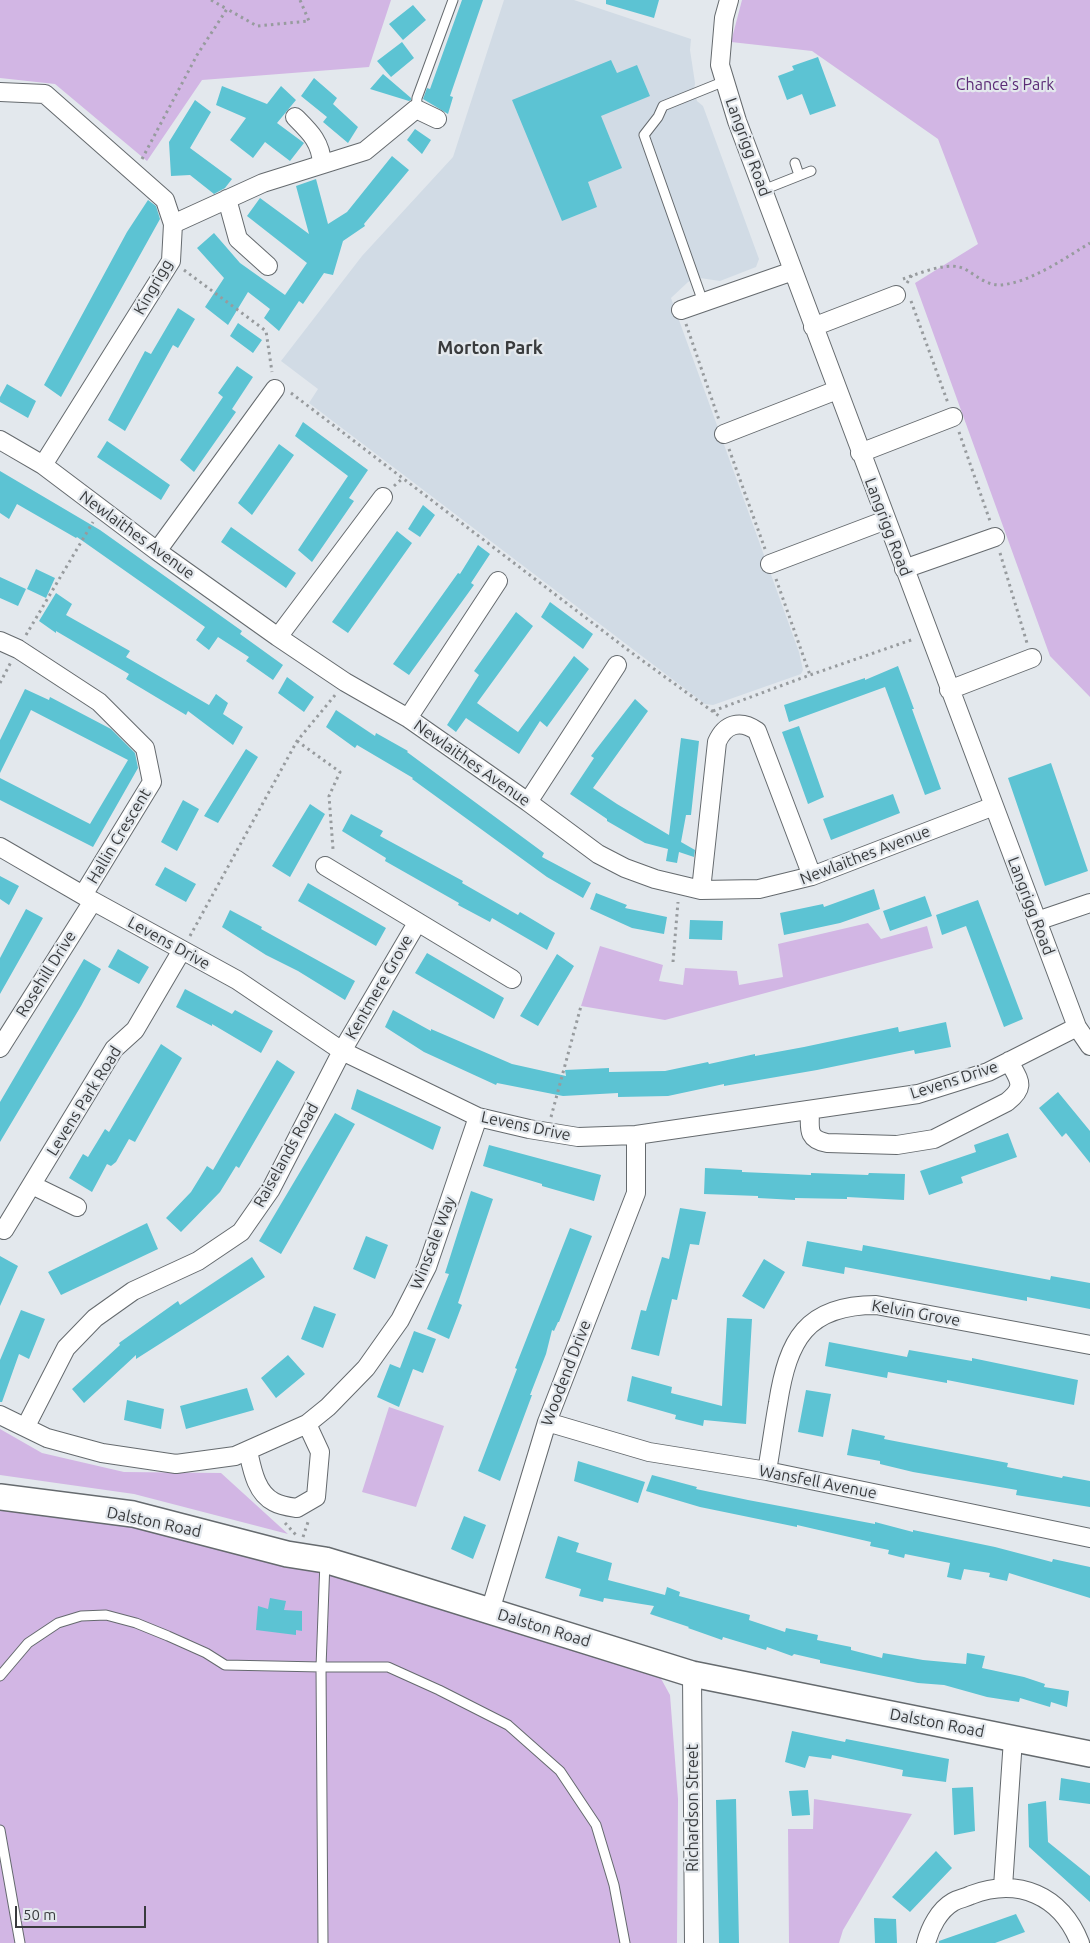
<!DOCTYPE html>
<html>
<head>
<meta charset="utf-8">
<style>
  body { margin:0 }
  #map { position:relative; width:1090px; height:1943px; overflow:hidden; background:#e3e8ed; font-family:Ubuntu,sans-serif }
  canvas { display:block }
  .scale { position:absolute; left:15px; top:1906px; width:131px; height:22px; box-sizing:border-box; border:2px solid #393b3d; border-top:0; padding-left:6px; font-size:15px; line-height:18px; white-space:nowrap; color:#393b3d; -webkit-text-stroke:4px #e3e8ed; paint-order:stroke }
</style>
</head>
<body>
<div id="map">
<canvas width="1090" height="1943"></canvas>
<div class="scale">50 m</div>
</div>
<script>
const context = document.querySelector('canvas').getContext('2d');
context.lineJoin = 'round';
function paint(path, color) { context.fillStyle = color; context.fill(path, 'evenodd'); }
function trace(path, color, width, dash) { context.strokeStyle = color; context.lineWidth = width; context.lineCap = dash ? 'butt' : 'round'; context.setLineDash(dash || []); context.stroke(path); }
function label(font, color, halo, rows, align = 'center') {
  context.font = font + ' Ubuntu,sans-serif'; context.lineWidth = 4.5; context.setLineDash([]); context.textBaseline = 'middle'; context.strokeStyle = halo; context.fillStyle = color; for (const [text, x, y, turn = 0] of rows) {
    context.save(); context.translate(x, y); context.rotate((+turn || 0) * Math.PI / 180); context.textAlign = isNaN(turn) ? turn : align; if (halo) context.strokeText(text, 0, 0); context.fillText(text, 0, 0); context.restore();
  }
}
paint(new Path2D(`
  M504,0h70l117,39 -1,11 5,33 -1,7 3,11 6,5 56,153 -3,8 -36,14 -20,-3 -12,4 -17,16 128,354 4,18 -2,4 -88,31 -8,-1 -396,-301 9,-14 -37,-28 81,-105 91,-99z`), '#d1dbe5');
paint(new Path2D(`
  M0,0h391l-22,67 -167,13 -55,81 -92,-77 -55,-6z
  M742,0h348v697l-40,-41 -135,-373 63,-39 -40,-105 -126,-88 -81,-9z
  M868,923l13,16 46,-13 6,22 -268,72 -84,-14 19,-60 63,19 -4,16 24,4 2,-17 52,3 2,14 44,-8 -5,-33z
  M389,1407l55,19 -28,81 -54,-15z
  M0,1429l42,24 82,19 97,1 67,61 -154,-40 -134,-19z
  M0,1502l133,12 526,161 11,20 8,104 -1,144h-677z
  M814,1799l98,15 -69,116 -4,13h-50l-1,-114h25z`), '#d2b6e4');
paint(new Path2D(`
  M462,0h21l-33,96 3,1 -5,17 -25,-15 4,-11 3,1z
  M606,0h53l-5,18 -48,-14z
  M413,5l13,15 -23,20 -14,-16z
  M402,42l12,16 -23,19 -14,-16z
  M818,57l18,49 -26,9 -8,-21 -15,6 -9,-24 16,-6 -2,-4z
  M611,60l6,13 20,-8 13,31 -49,20 21,52 -34,14 9,25 -35,14 -50,-121z
  M383,74l28,24v2l-2,1 -39,-12z
  M314,78l23,20 -4,6 25,23 -10,16 -25,-21 4,-5 -26,-21z
  M222,86l45,18 14,-18 15,14 -19,23 27,20 -14,18 -25,-19 -12,16 -23,-18 16,-22 -30,-13z
  M195,100l16,12 -21,36 42,31 -7,9 -11,6 -24,-19 -19,1 -2,-34z
  M415,129l16,11 -9,14 -15,-14z
  M392,156l17,14 -45,54 1,2 -22,15 -10,34 -9,-2 -21,31 -4,-3 -20,30 -15,-13 6,-9 -22,-17 -20,33 -23,-18 19,-29 -27,-30 17,-15 26,30 45,32 22,-32 -60,-47 13,-18 49,36 -13,-48 20,-7 12,45 19,-12z
  M148,200l8,6 4,13 -99,178 -17,-12 83,-153z
  M178,308l17,11 -17,29 -5,-3 -48,86 -17,-11 37,-69 6,3z
  M238,323l24,17 -9,13 -23,-17z
  M237,366l16,11 -21,32 4,3 -42,60 -14,-12 43,-63 -5,-4z
  M7,384l29,17 -8,17 -28,-16v-5z
  M303,422l65,48 -19,28 5,3 -42,61 -14,-12 50,-74 -53,-40z
  M107,441l63,44 -9,15 -64,-43z
  M279,444l15,11 -42,60 -14,-12z
  M0,471l100,59 142,101 -2,3 43,31 -10,15 -27,-19 3,-4 -31,-20 -9,13 -13,-10 9,-13 -128,-90 -1,1 -59,-34 -8,15 -9,-6z
  M423,505l12,10 -15,22 -12,-8z
  M231,527l65,46 -10,15 -65,-46z
  M397,531l15,12 -64,90 -16,-11z
  M478,545l12,9 -19,29 3,2 -65,90 -16,-11 65,-91 2,1z
  M36,569l19,9 -9,20 -19,-9z
  M0,577l26,12 -8,17 -18,-8z
  M56,593l16,11 -6,11 64,36 -4,6 83,48 7,-11 12,9 -5,11 20,13 -10,18 -45,-34 -2,4 -60,-36 3,-5 -73,-43v2l-17,-12z
  M550,602l43,32 -10,15 -42,-32z
  M516,612l17,14 -56,77 41,29 56,-76 15,13 -42,58 -7,-6 -21,33 -53,-36 -10,14 -9,-7 32,-50 -5,-4z
  M898,666l16,43h-2l29,80 -16,6 -40,-108 -96,35 -5,-17 81,-27v2z
  M287,677l27,20 -10,15 -26,-19z
  M25,689l24,11 1,-3 61,32 24,24 3,15 -45,79 -93,-47v-22l90,46 38,-64 -97,-50 -31,63v-33z
  M635,699l13,12 -55,77 24,16 52,31 12,-97 18,3 -8,74h-5l-5,27 14,8 -1,7 -15,-5 -2,11 -11,-2 2,-12 -23,-6 -38,-22v-2l-37,-25 24,-36 -3,-2z
  M336,710l39,26 1,-3 32,18 -1,1 137,101 -2,4 49,26 -8,15 -36,-21 -135,-98 1,-1 -56,-33 -2,3 -29,-21z
  M799,726l25,71 -16,7 -26,-72z
  M246,749l12,8 -40,66 -14,-7z
  M1051,763l37,108 -43,15 -37,-108z
  M893,794l7,19 -69,27 -8,-21z
  M183,800l16,9 -22,42 -16,-9z
  M310,804l15,10 -35,63 -18,-11z
  M351,814l32,17 -3,5 83,45 -1,2 56,32 2,-3 35,21 -8,17 -55,-32 -2,4 -32,-17 1,-2 -74,-42 1,-3 -44,-27z
  M165,867l31,17 -10,18 -31,-17z
  M0,876l19,10 -10,19 -9,-6z
  M308,883l78,45 -10,18 -78,-45z
  M874,889l6,20 -40,14 -56,12 -4,-22 43,-9 1,3z
  M596,893l31,12 -2,3 42,9 -3,17 -32,-6 -42,-19z
  M925,896l7,20 -42,15 -7,-20z
  M978,900l45,119 -19,8 -38,-101 -24,9 -6,-20z
  M26,909l17,9 -43,76v-36z
  M230,910l32,17 -1,2 94,52 -10,19 -47,-29 -32,-16 -44,-28z
  M690,920l33,1 -1,19 -33,-1z
  M118,949l31,18 -10,17 -31,-17z
  M427,953l77,45 -10,21 -79,-46z
  M557,954l17,12 -36,60 -18,-10z
  M84,959l17,10 -20,37 -81,136v-40z
  M185,989l47,25 3,-4 38,21 -12,22 -49,-29v2l-36,-19z
  M393,1010l38,21v-2l81,35 54,12 -1,-6 44,-2v4l56,-1 43,-9 1,2 46,-10v2l49,-9 94,-20 1,5 47,-10 5,25 -36,7 -1,-4 -97,20 -93,16v-2l-56,12 -50,1v-4l-55,3 -66,-13 -1,2 -72,-33 -39,-25z
  M161,1044l21,14 -47,84 -6,-3 -13,23 -5,4 -4,-2 -15,28 -23,-14 14,-24 5,3 17,-28 4,3z
  M277,1060l18,12 -56,96 -3,-2 -16,26 -39,40 -15,-14 25,-26 16,-26 6,4z
  M357,1089l84,38 -8,23 -82,-41z
  M1058,1092l32,39v32l-24,-30 -4,4 -23,-29z
  M335,1113l20,11 -74,130 -22,-13z
  M1008,1133l9,24 -56,20 2,6 -34,12 -9,-24 56,-19 -2,-7z
  M489,1145l112,30 -7,26 -52,-15v-2l-59,-18z
  M705,1168l37,2v2l69,3v-2l57,2 1,-2 36,1 -1,26 -57,-3v2l-52,-1v2l-37,-2v-2l-54,-2z
  M471,1191l22,8 -35,104 4,2 -13,34 -22,-10 22,-55 -4,-1z
  M680,1208l26,4 -7,33 -9,-1 -13,56 -5,-1 -13,57 -28,-7 10,-39 5,1 16,-54 7,2z
  M147,1223l11,26 -97,46 -13,-23z
  M570,1228l22,8 -33,86h-1l-4,9 -2,-1 -6,24 -16,41h2l-32,86 -22,-10 39,-102 -2,-1z
  M366,1236l22,9 -13,34 -22,-10z
  M807,1241l55,10 1,-6 187,35 1,-4 39,7v26l-63,-12v4l-182,-34 -1,7 -42,-8z
  M0,1256l18,10 -18,40z
  M252,1257l13,20 -129,82v-4l-52,48 -12,-14 48,-44 -1,-2 59,-42 2,4z
  M764,1259l21,13 -21,37 -22,-13z
  M314,1306l22,8 -13,34 -22,-9z
  M21,1310l24,9 -16,40 -10,-5 -17,48h-2v-42z
  M727,1318l25,1 -6,105 -42,-4 -1,6 -28,-7 1,-4 -49,-14 5,-25 40,11 -1,6 51,13z
  M414,1331l22,8 -13,34 -10,-4 -14,38 -22,-10 13,-33 10,4z
  M829,1342l78,15 2,-7 63,11v-3l106,22 -4,25 -127,-25v3l-59,-11 -1,6 -62,-12z
  M288,1355l17,19 -29,24 -15,-20z
  M247,1388l7,22 -68,19 -6,-23z
  M806,1390l25,4 -8,43 -25,-5z
  M127,1400l37,9 -3,20 -37,-9z
  M852,1429l33,7 -1,3 124,24 -1,4 55,11 1,-2 27,5v26l-74,-12 1,-5 -104,-18 -33,-8v-3l-33,-6z
  M578,1461l67,21 -7,21 -64,-22z
  M652,1475l45,12 -1,2 52,11 127,24v-2l38,10v-2l82,17 57,15 1,-3 37,8v31l-81,-25 -2,8 -18,-4 1,-4 -26,-4 -3,11 -14,-3 3,-14 -45,-9 -1,4 -16,-4 1,-4 -19,-4 1,-4 -74,-17v2l-97,-20 -54,-16z
  M464,1516l22,9 -13,34 -22,-10z
  M558,1536l21,7 -3,9 36,11 -4,17 57,15 2,-8 13,5 -1,4 71,19 -1,5 36,12 1,-4 32,7 -1,5 34,7v3l31,8 1,-5 40,7 43,4 1,-11 18,3 -3,12 42,9 21,7 -1,3 25,4 -2,16 -16,-5 -1,5 -30,-9 -1,4 -32,-5 -43,-12 -26,-2 -98,-20v-3l-26,-6 -2,2 -25,-9 -1,3 -43,-13 -1,3 -34,-12 1,-1 -39,-13 4,-8 -50,-8 -1,4 -24,-6 2,-7 -36,-11z
  M270,1598l16,3 -2,9 18,1v20l-6,-1v5l-40,-5 2,-24 10,3z
  M792,1731l53,11 1,-3 103,20 -3,23 -44,-6 1,-6 -71,-15 -1,4 -22,-3 -4,12 -20,-6z
  M1061,1778l29,5v21l-31,-4z
  M973,1787l2,44 -21,4 -2,-47z
  M808,1790l2,25 -18,1 -3,-25z
  M736,1799l3,144h-20l-3,-143z
  M1046,1801l2,41 42,34v26l-61,-55 -1,-43z
  M936,1851l16,17 -42,44 -18,-15z
  M1016,1914l9,18 -30,11h-56v-2z
  M874,1918l22,1 1,24h-22z`), '#5cc3d3');
const service = new Path2D(`
  M416,109l1,-11 36,-98
  M795,163l4,12
  M763,190l48,-19
  M703,302l-59,-167 14,-18 5,-11 62,-25
  M325,1561l-4,106h67l51,23 69,35 52,46 36,54 18,60 11,58
  M0,1676l28,-33 30,-20 23,-7 25,-1 30,8 32,13 38,17 19,12 96,2 2,276
  M0,1830l20,113`);
const minor = new Path2D(`
  M729,0l-5,18 -4,47 17,56 340,906 13,19
  M0,92l45,2 120,106 8,24 -2,37 -128,204
  M295,117c15,15 26,25 27,47
  M227,199l11,40 30,27
  M173,224l90,-41 102,-32 51,-42 21,10
  M681,310l112,-39
  M813,327l83,-32
  M724,434l113,-44
  M0,440l43,25 114,86 121,86 67,45 63,36 120,84 70,52 27,14 30,11 46,11 58,-1 53,-13 182,-70
  M860,453l93,-36
  M157,551l118,-162
  M770,564l116,-44
  M904,569l91,-32
  M278,637l105,-140
  M0,641l18,8 81,53 46,46 7,34 -69,113
  M949,690l83,-32
  M408,718l90,-137
  M528,802l89,-137
  M0,847l93,54 144,79 105,71 136,66 51,12 49,8 58,-2 282,-41 70,-22 89,-45
  M325,866l187,113
  M701,890l16,-148c8,-18 23,-23 40,-11l55,145
  M1037,921l53,-18
  M0,1048l93,-147
  M810,1110c0,18 -4,29 17,33l70,2 37,-6 73,-37c20,-16 12,-21 2,-41
  M32,1185l45,22
  M4,1230l110,-181 21,-19 47,-80
  M0,1415l47,23 55,15 74,11 59,-8 72,-32 21,-17 38,-39 34,-48 27,-53 51,-150
  M547,1422l102,30 118,19 323,67
  M26,1426l40,-78 29,-30 38,-27 65,-30 43,-29 30,-43 71,-138 75,-128
  M248,1451c4,18 8,42 26,51 7,4 16,5 23,6l19,-11 4,-45 -13,-28
  M767,1471c4,-23 7,-46 11,-68 10,-63 28,-98 98,-98l214,40
  M490,1611l57,-189 89,-229v-58
  M692,1674l2,269
  M1003,1887l10,-148
  M926,1943c4,-15 13,-33 27,-41 5,-3 12,-4 18,-7 47,-18 90,0 109,48`);
const secondary = new Path2D(`
  M0,1497l133,17 154,40 38,6 43,13 324,101 398,80`);
trace(service, '#656a6e', 11);
trace(minor, '#656a6e', 20);
trace(secondary, '#656a6e', 28);
trace(new Path2D(`
  M211,0l16,9
  M142,159l55,-104 30,-46 30,17 52,-5 -9,-21
  M184,270l82,61 6,41
  M903,279c14,-5 41,-16 56,-12 13,3 23,18 41,18 30,-2 65,-27 90,-42
  M907,283l5,-8
  M911,301l37,102
  M686,324l33,96
  M291,393l341,260 87,63
  M959,432l31,89
  M729,449l36,100
  M394,486l9,-8
  M1000,553l27,90
  M776,579l34,96
  M26,635l67,-113
  M0,683l11,-21
  M713,711l97,-36 104,-36
  M297,741l43,31 -11,24 4,53 -2,3
  M190,936l107,-195 39,-47
  M673,962l5,-60
  M551,1117l30,-111
  M285,1523l11,12
  M303,1537l5,-15`), '#979b9e', 3, [2.5, 4]);
trace(service, '#fff', 9);
trace(minor, '#fff', 18);
trace(secondary, '#fff', 25);
label('16px', '#5b2b76', '#e3e8ed', [
  ["Chance's Park",1005,85]
]);
label('16px', '#393b3d', '#e3e8ed', [
  ["Langrigg Road",748,147,70],
  ["Kingrigg",153,287,-60],
  ["Langrigg Road",888,527,69],
  ["Newlaithes Avenue",137,535,36],
  ["Newlaithes Avenue",472,763,35],
  ["Hallin Crescent",119,836,-59],
  ["Newlaithes Avenue",865,855,-21],
  ["Langrigg Road",1031,906,69],
  ["Levens Drive",169,943,29],
  ["Rosehill Drive",46,974,-58],
  ["Kentmere Grove",379,987,-60],
  ["Levens Drive",954,1080,-18],
  ["Levens Park Road",84,1101,-58],
  ["Levens Drive",526,1126,12],
  ["Raiselands Road",286,1155,-61],
  ["Winscale Way",433,1243,-69],
  ["Kelvin Grove",916,1313,10],
  ["Woodend Drive",566,1373,-69],
  ["Wansfell Avenue",818,1482,11],
  ["Dalston Road",154,1522,12],
  ["Dalston Road",544,1628,17],
  ["Dalston Road",937,1723,11],
  ["Richardson Street",693,1808,-90]
]);
label('bold 18px', '#393b3d', '#e3e8ed', [
  ["Morton Park",490,348]
]);
</script>
</body>
</html>
